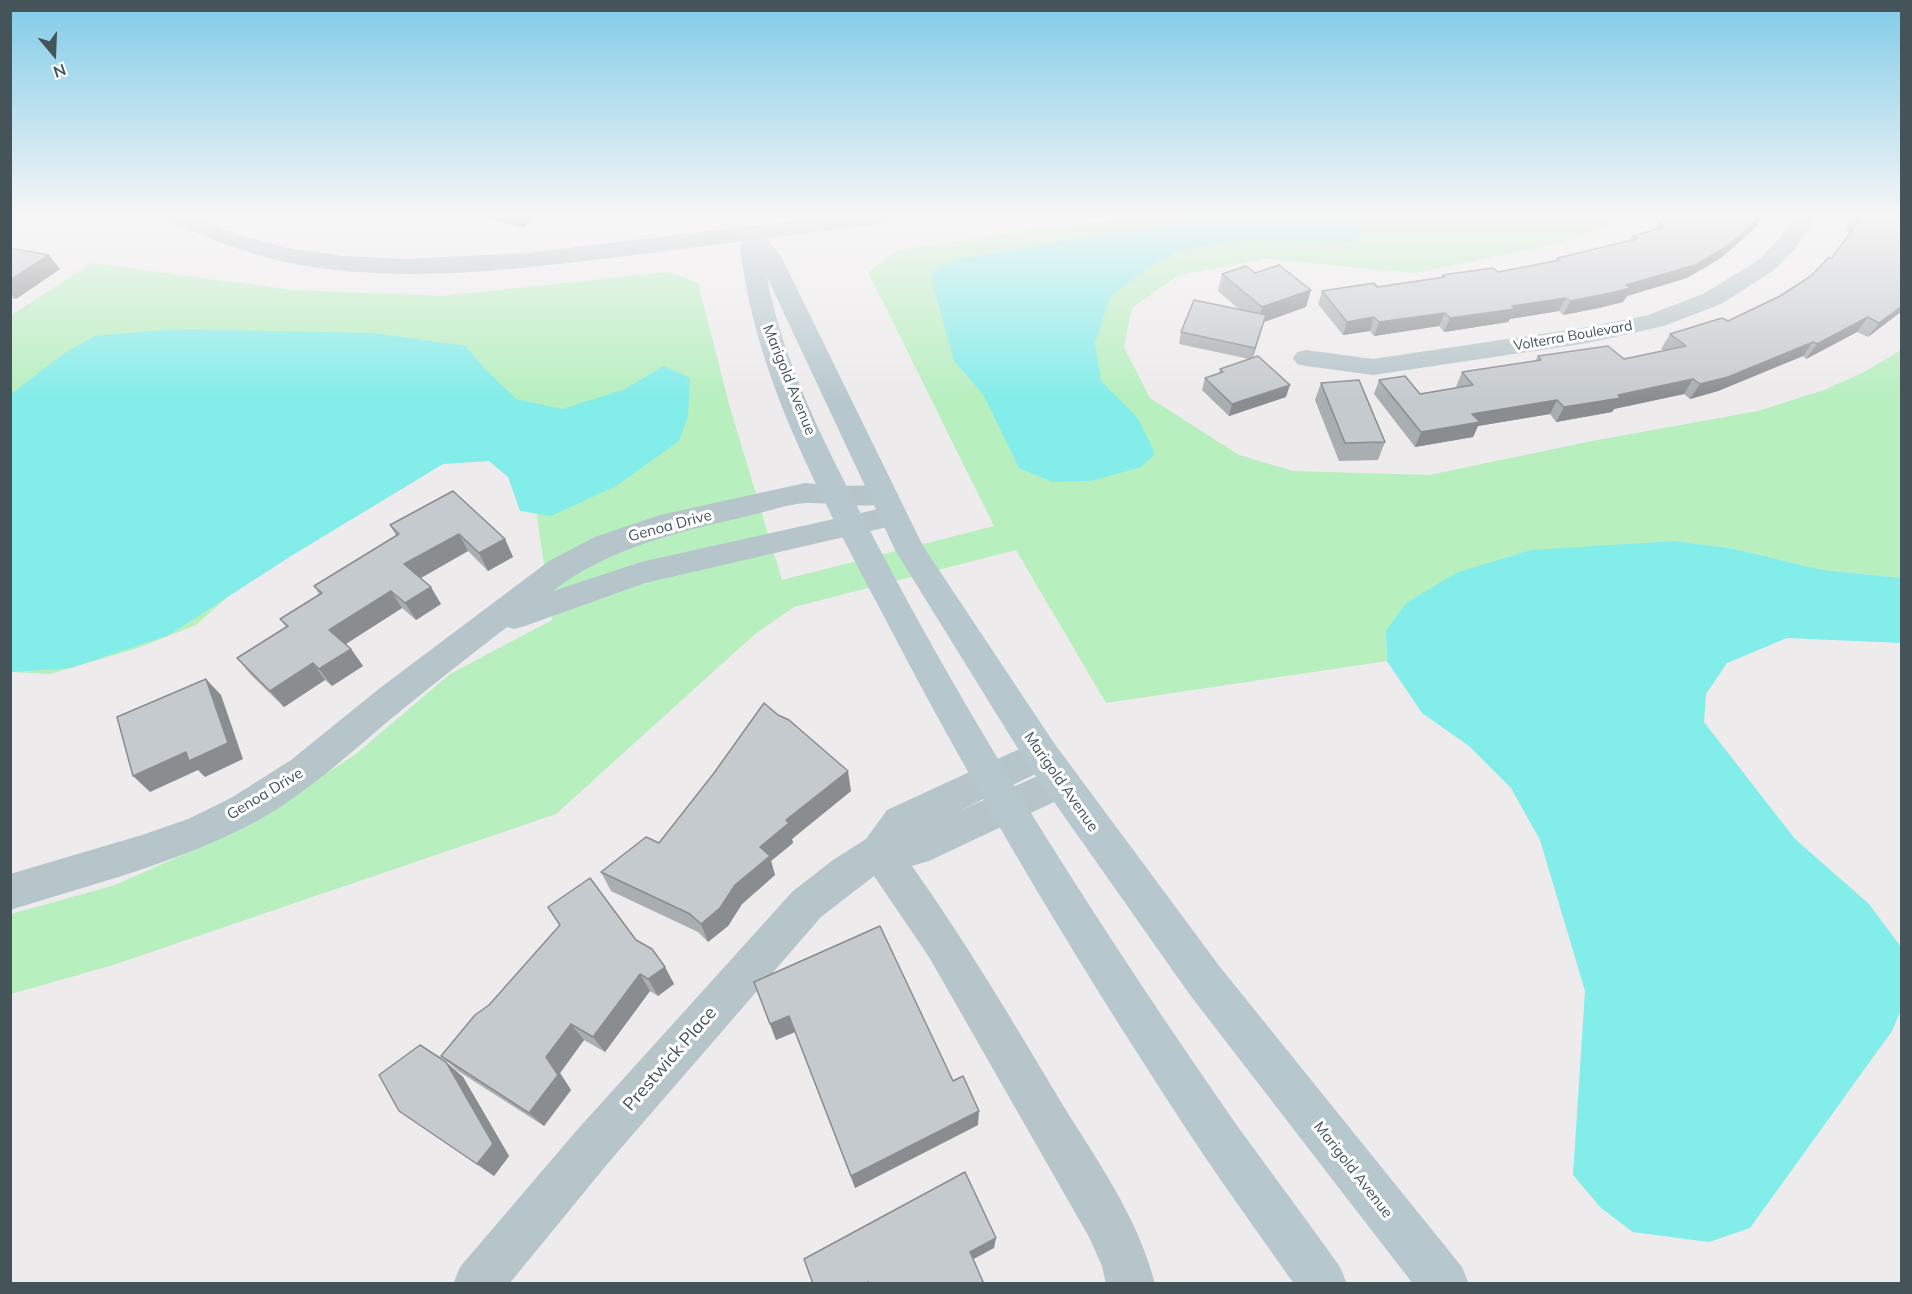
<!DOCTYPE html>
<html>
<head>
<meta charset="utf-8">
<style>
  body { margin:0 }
  #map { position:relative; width:1912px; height:1294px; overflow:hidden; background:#eeebec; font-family:Mulish,sans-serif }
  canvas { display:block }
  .frame { position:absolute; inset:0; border:12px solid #445459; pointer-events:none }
  .north { position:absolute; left:24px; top:24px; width:60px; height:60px; -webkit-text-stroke:4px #fff; paint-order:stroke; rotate:161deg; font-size:16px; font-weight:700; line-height:24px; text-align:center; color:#445459 }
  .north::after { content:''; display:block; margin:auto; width:21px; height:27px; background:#445459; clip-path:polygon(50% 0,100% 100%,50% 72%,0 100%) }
</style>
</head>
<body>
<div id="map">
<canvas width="1912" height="1294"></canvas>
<div class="frame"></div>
<div class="north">N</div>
</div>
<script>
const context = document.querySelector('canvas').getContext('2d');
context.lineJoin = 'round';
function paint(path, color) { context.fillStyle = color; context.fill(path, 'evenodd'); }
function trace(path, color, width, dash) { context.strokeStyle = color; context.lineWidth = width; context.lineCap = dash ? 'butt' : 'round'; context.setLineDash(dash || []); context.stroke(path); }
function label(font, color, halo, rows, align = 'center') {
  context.font = font + ' Mulish,sans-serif'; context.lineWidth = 6; context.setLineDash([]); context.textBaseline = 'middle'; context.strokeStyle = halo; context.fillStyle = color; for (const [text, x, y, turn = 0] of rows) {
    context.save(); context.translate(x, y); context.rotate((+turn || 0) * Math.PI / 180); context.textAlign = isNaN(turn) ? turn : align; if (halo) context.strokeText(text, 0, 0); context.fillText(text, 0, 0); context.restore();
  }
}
paint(new Path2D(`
  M1126,217h496l-12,8 -55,20 -141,28 -149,-14 -86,16 -47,33 -8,39 26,51 89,57 54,16 136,4 163,-34 166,-30 66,-21 40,-18 37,-22v228l-78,-8 -93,-22 -55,-7 -289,90 1,30 -281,42 -90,-153 -222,57 -39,27 -199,180 -443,151 -102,29v-80l104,-29 126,-56 115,-75 94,-80 102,-54 -18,-124 -20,-40 -56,1 -73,33 -117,71 -72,64 -58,23 -88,26 -39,-2v-357l81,-52 200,27 152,6 224,-24 30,11 32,125 52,172 212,-54 -126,-254 30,-22z`), '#b7efbf');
paint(new Path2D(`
  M1209,217h145l6,13 -7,12 -108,-2 -61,9 -32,16 -42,32 -15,46 6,38 37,37 17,36 -14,13 -50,14 -38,1 -34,-14 -36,-74 -29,-33 -23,-84 7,-11 22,-7z
  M174,329l200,4 92,13 19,23 31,30 46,10 61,-19 41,-24 26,12 -2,38 -9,25 -63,45 -65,30 -31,-5 -12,-34 -19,-16 -46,3 -152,92 -122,79 -98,33 -60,4v-278l54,-41 30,-17z
  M1675,541l55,7 93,22 79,8 -1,65 -114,-5 -60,25 -21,31 -2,28 91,117 74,65 32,43v63l-9,21 -142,197 -41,14 -76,-10 -32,-24 -28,-33 12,-184 -45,-151 -29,-52 -42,-42 -47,-33 -35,-52 -1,-30 20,-28 50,-30 75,-23z`), '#83ede9');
paint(new Path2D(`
  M1794,217h22l-21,32 -22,22 -52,33 -57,22 -76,17 -215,32 -67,-9 -9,-2 -4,-6 4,-6 9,-2 67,9 215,-32 60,-12 55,-21 54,-33 22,-22z
  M805,483l32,3 45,-1 10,3 5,7 -5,7c-28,8 -57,0 -86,1 -19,1 -40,9 -58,13 -69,16 -138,31 -195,75l88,-29 251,-56 11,3 4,7 -4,7 -11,3 -247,57 -120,43 -11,3 -7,-2c-35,27 -70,54 -104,82 -48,39 -93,83 -148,113 -77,41 -162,62 -245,88v-36l132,-39 46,-16 43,-21 60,-38 89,-72 169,-127 46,-24 65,-22z
  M1041,739l13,4 5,11 -5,11 -97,47 103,-46 13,5 5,11 -5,11 -144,68 -17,5c54,76 101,156 149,236 35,57 77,115 94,182h-49l-4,-18 -13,-29 -160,-280 -55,-81 -53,41 -212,245 -100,122h-56l7,-17 117,-137 216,-239 40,-31 33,-21 21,-29z`), '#b6c5c9');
paint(new Path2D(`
  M166,217h31l41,18 49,13 58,8 60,3 121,-6 298,-36h67l-3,5 -8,2c-87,11 -174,22 -261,33 -109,13 -225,28 -334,5 -41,-9 -78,-24 -116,-40z`), '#b6c5c9');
paint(new Path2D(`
  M750,227l8,2 23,27 142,290 131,197 166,224 242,300 7,17h-56l-223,-289 -162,-230 -133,-215 -128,-273c18,99 74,198 120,286 104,196 225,382 351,564 34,47 69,93 102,140l7,17h-53c-30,-43 -60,-84 -89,-127 -119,-179 -229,-362 -327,-552 -59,-113 -124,-231 -138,-359l4,-5 -5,-7 3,-5z`), '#b6c8ce');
paint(new Path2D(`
  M483,217h54l-15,11z
  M1665,217h96l-5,10 -35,31 -34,20 -60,18 -4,6 -24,6 -36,7 -4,-4 -49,8 -2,3 -64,10 -5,-6 -65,10 -4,-5 -27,4 -25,-31 4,-13 55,-4 64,-9 1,-3 56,-3 57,-11 2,-3 73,-17 3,-5 22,-6 3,-6z
  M1853,217h49v94l-34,26 -11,-5 -51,27 -3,-3 -85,35 -28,8 -6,-5 -70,15 -2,3 -56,10 -6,-8 -72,12 -5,11 -58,10 -41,-53 5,-14 41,14 36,-6v-1l6,-15 73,-11 3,-5 86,3 40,-8 -3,-2 9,-15 58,-13 52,-25 31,-20 21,-18 18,-25 -6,-2z
  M10,248l50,21 -44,30 -6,-1z
  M1255,273l56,17 -5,17 -42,15 -11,36 33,39 -57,19 -27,-26 3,-12 14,-4 1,-5 29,-10 -70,-15 2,-12 59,-22 -22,-19 4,-17z
  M1321,383l64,59 -7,18 -39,1 -24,-61z
  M390,525l115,14 8,18 -25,14 -20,-20 -48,27 21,26 -25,16 -14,-12 -56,36 5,5 12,17 -31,20 -7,-6 -41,27 -33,-32 -14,-17 49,-31 -6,-8 39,-25 -5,-8 82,-50z
  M851,791l-59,48 1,4 -22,18 4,14 -33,29 -14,22 -20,16 -10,-10 -87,-41 -10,-19 58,-29z
  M636,940l29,27 9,17 -16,12 -8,-5 -45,61 -21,-12 -24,33 11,17 -27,36 -86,-55 -17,-15 48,-51z
  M754,982l199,99 25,44 -123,63 -60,-156 -19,8z
  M446,1062l17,15 46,79 -15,20 -95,-65z`), '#a9aeb1');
paint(new Path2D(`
  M518,217h19l-15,11z
  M1759,217h2l-5,10 -35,31 -34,20 -60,18 -4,6 -24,6 -36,7 7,-14z
  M49,255l11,14 -44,30 -6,-7v-12z
  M1311,290l-5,17 -42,15 -12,38 3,-12 2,-24 5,-17z
  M1566,298l-7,13 -49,8 -2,3 -64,10 6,-14 62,-12z
  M1902,306v5l-34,26 11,-14z
  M1445,313l-6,13 -65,10 5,-14z
  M1374,317l-4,14 -27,4 4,-13z
  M1868,317l-11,15 -51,27 11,-15z
  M1813,342l-10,14 -85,35 -28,8 10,-15z
  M1693,379l-9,15 -70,15 -2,3 -56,10 8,-15z
  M1290,385l-4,12 -57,19 3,-12z
  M1557,400l-7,14 -72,12 -5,11 -58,10 6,-15 51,-18z
  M459,534l9,17 -54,31 -10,-18z
  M505,539l8,18 -25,14 -9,-18z
  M431,587l10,17 -25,16 -11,-17z
  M391,591l11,17 -61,39 -12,-17z
  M351,649l12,17 -31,20 -13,-17z
  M313,663l12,17 -41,27 -14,-16z
  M206,679l15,16 22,64 -38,18 -7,-7 -48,22 -17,-16 53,-24z
  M848,771l3,20 -59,48 1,4 -22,18 4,14 -33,29 -14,22 -20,16 -7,-18 59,-77 26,-27z
  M665,967l9,17 -16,12 -10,-17z
  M640,974l10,17 -45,61 -12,-15z
  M789,1016l6,16 -19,8 -6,-16z
  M571,1024l13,16 -24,33 11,17 -27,36 -15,-13 17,-56z
  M446,1062l17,15 46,79 -15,20 -17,-12z
  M979,1111l-1,14 -123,63 -4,-12z
  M996,1238l-2,10 -24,13v-9z`), '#8a8d90');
const building = new Path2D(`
  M1665,217h94l-30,28 -34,20 -69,20 5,3 -25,6 -36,7 -4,-3 -54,8 3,3 -65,9 -5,-5 -66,9 -5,-5 -27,5 -25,-31 52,-8 3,4 68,-10 -3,-2 51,-7 5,4 62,-12 -3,-2 80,-19 -4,-3 32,-9 -7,-3z
  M1856,217h46v89l-23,17 -11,-6 -51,27 -4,-2 -85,35 -28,7 -7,-5 -75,16 3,3 -57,9 -7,-7 -85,14 8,8 -59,10 -42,-52 26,-4 15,18 53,-9 -11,-13 79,-12 -3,-4 70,-10 16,13 62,-13 -16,-12 52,-16 6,3 52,-25 31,-20 18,-19 3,1 28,-39z
  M10,248l39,7 -39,25z
  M1279,265l32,25 -49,17 -40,-33 24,-8 9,7z
  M1194,300l72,15 -11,33 -74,-16z
  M1258,356l32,29 -58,19 -27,-26 18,-6 -3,-3z
  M1359,380l26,62 -40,1 -24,-60z
  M453,491l52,48 -26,14 -20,-19 -55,30 27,23 -26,16 -14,-12 -62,39 22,19 -32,20 -6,-6 -43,28 -33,-33 51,-32 -8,-7 42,-26 -8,-7 85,-52 -9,-9z
  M206,679l22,64 -39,18 -3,-9 -53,24 -16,-59z
  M764,703l14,12 11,5 59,51 -62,49 3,3 -29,24 10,9 -35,29 -15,23 -19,16 -11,-10 -89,-42 45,-35 13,6 55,-70z
  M590,878l46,62 16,9 13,18 -17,12 -8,-5 -47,63 -22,-13 -25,33 12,18 -29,38 -88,-57 34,-41 14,-10 71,-80 -12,-18z
  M880,926l73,155 10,-5 16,35 -128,65 -62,-160 -19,8 -16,-42z
  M420,1045l26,17 47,82 -16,20 -78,-53 -20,-36z
  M965,1172l31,66 -26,14 14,32h-115l-1,-2 -2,2h-53l-9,-25z`);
paint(building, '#c5cace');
trace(building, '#8a8d90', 1.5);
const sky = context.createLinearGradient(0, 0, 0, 399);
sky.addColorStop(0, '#7fcbe8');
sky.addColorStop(0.54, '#f7f6f6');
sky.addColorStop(1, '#f7f6f600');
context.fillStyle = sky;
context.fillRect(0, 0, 1912, 399);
label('14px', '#445459', '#fff', [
  ["Volterra Boulevard",1573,336,-10]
]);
label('15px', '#445459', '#fff', [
  ["Marigold Avenue",789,380,68],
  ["Genoa Drive",670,526,-15],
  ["Marigold Avenue",1061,782,55],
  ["Genoa Drive",265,794,-31],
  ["Marigold Avenue",1353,1170,52]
]);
label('18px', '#445459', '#fff', [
  ["Prestwick Place",670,1059,-49]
]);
</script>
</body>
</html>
